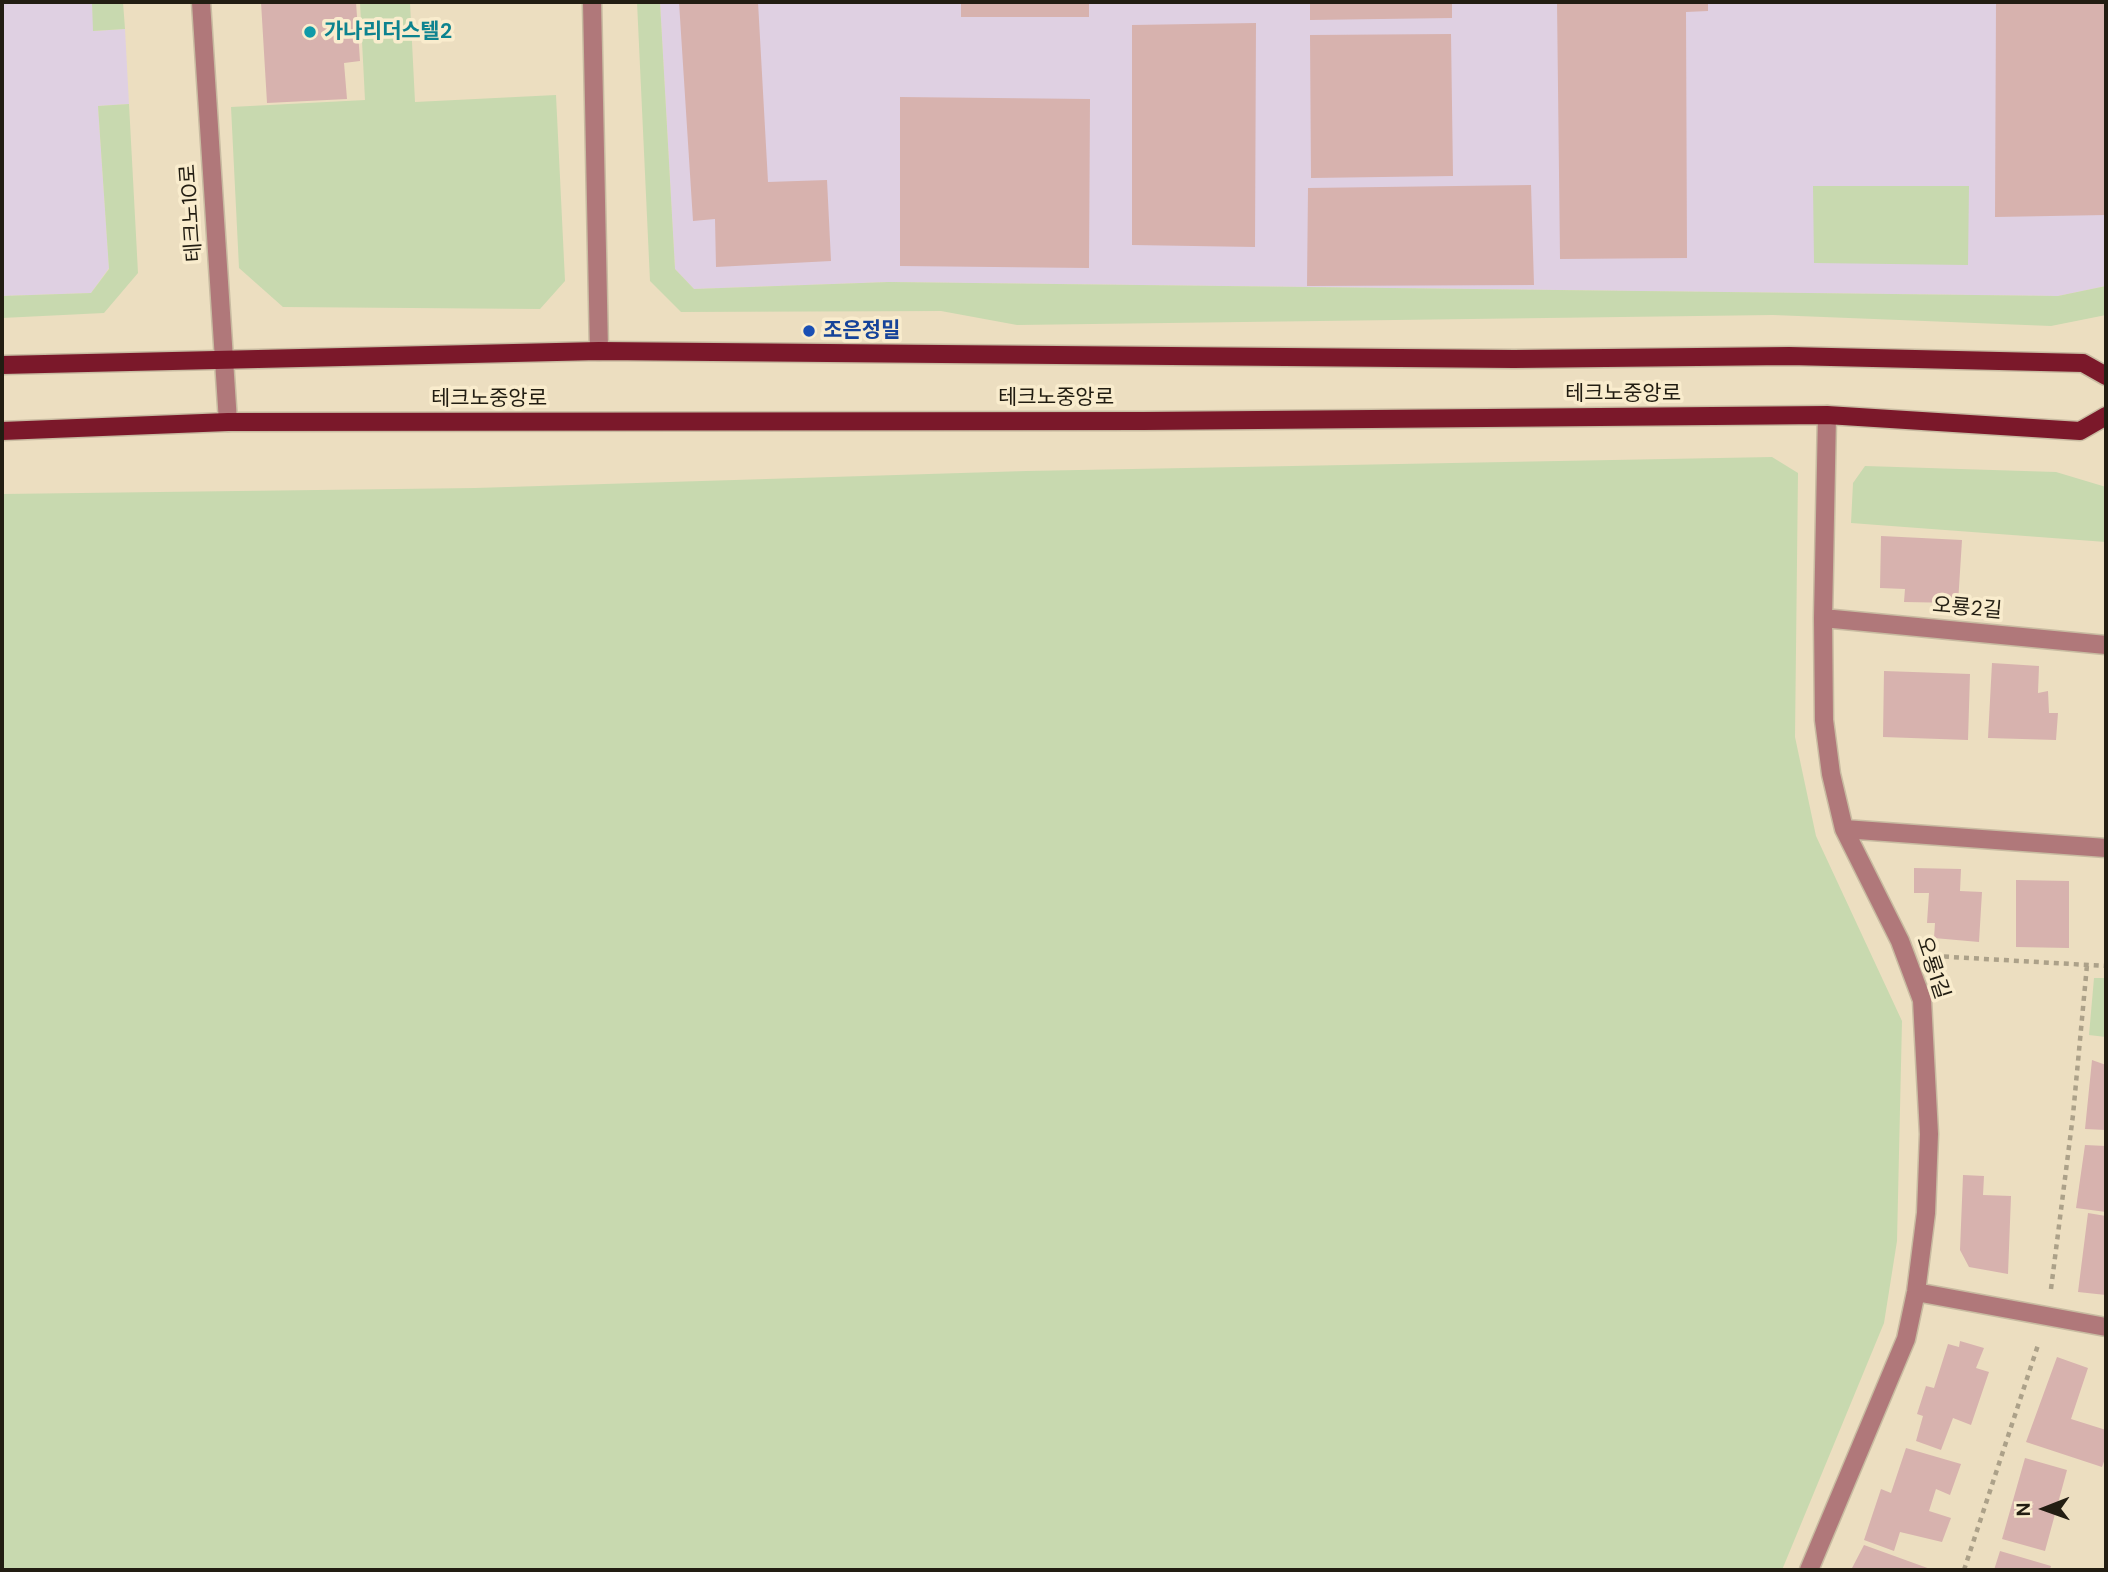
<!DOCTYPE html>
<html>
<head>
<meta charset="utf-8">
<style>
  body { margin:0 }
  #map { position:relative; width:2108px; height:1572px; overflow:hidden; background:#ecdec0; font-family:"DM Sans",sans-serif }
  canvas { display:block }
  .frame { position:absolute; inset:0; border:4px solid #221d12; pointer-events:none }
  .north { position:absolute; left:2010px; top:1474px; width:70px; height:70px; -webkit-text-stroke:5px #f9eccd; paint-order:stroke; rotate:269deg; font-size:19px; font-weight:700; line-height:28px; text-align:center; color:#221d12 }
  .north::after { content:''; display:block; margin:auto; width:24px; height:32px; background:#221d12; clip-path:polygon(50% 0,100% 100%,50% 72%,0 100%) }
</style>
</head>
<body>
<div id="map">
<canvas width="2108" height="1572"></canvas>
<div class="frame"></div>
<div class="north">N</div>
</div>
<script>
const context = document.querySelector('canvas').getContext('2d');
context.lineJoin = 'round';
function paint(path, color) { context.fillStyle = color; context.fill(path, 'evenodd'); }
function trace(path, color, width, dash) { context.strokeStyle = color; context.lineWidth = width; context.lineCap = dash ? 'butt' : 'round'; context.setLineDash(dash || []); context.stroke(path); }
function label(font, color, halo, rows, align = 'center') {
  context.font = font + ' "DM Sans","Noto Sans KR",sans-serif'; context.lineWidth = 7; context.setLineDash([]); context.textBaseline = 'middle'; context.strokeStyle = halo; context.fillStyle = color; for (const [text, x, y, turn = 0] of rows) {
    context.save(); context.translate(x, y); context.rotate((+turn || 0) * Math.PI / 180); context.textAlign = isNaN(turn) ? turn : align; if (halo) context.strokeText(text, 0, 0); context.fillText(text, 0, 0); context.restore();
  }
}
paint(new Path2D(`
  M2,2h90l2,29 31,-2 4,75 -31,2 11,162 -18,25 -89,3z
  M660,2h1446v284l-48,10 -1169,-14 -195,7 -19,-20z`), '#dfd0e2');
paint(new Path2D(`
  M92,2h31l2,27 -32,2z
  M360,2h50l5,100 141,-7 9,186 -25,28 -257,-2 -44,-39 -8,-161 134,-7z
  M637,2h23l15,267 19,20 195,-7 1169,14 48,-10v29l-55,11 -278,-11 -756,10 -76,-14 -260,1 -31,-31z
  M129,104l9,169 -34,40 -102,5v-22l89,-3 18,-24 -11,-163z
  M1813,186h156l-1,79 -154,-2z
  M1772,457l26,16 -3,264 21,99 86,185 -5,220 -13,82 -102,247h-1780v-1076l473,-6 551,-17z
  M1865,466l191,6 50,15v55l-255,-19 2,-40z
  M2094,978h12v59l-17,-2z`), '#c8d9af');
paint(new Path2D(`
  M261,2h95l4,59 -16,2 3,36 -80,4z
  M679,2h79l10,180 59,-2 4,81 -115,6 -1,-48 -22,2z
  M961,2h128v15h-128z
  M1310,2h142v16l-142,2z
  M1557,2h151v9l-22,1 1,246 -127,1z
  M1996,2h110v213l-111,2z
  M1256,23l-1,224 -123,-2v-220z
  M1451,34l2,142 -142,2 -1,-143z
  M900,97l190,2 -1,169 -189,-2z
  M1531,185l3,100 -227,1 1,-98z
  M1881,536l81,4 -4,63 -54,-1 1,-13 -25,-1z
  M1992,663l47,3 -1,27 10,-2 1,22h9l-2,27 -68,-2z
  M1884,671l86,3 -2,66 -85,-3z
  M1914,868l47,1 -1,22 22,1 -3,50 -45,-4 1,-15h-8l2,-30h-15z
  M2016,880l53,1v67l-53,-1z
  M2092,1060l14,5v65l-21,-1z
  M2085,1145l21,1v66l-30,-4z
  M1963,1175l21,1 -1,19 28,1 -3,78 -39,-7 -9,-17z
  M2088,1213l18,3v79l-28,-3z
  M1960,1341l24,7 -8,20 13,4 -18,53 -18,-7 -12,32 -25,-9 7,-25 -6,-2 9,-28 8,2 14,-44 11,3z
  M2057,1357l31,11 -17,51 35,11v26l-4,11 -76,-25z
  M1906,1448l55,16 -11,31 -14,-6 -7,22 22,7 -9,24 -42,-10 -6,19 -30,-11 17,-51 10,4z
  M2025,1458l42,12 -22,81 -43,-12z
  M1864,1545l69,25h-82z
  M2000,1551l51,15 -1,4h-56z`), '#d7b2ae');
const minor = new Path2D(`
  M201,2l27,420
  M592,2l7,349
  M1823,618l283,27
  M1844,829l262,19
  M1916,1292l190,35
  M1809,1570l97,-231 10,-47 10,-79 3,-79 -7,-134 -22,-59 -56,-112 -13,-55 -7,-54 -1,-102 4,-203`);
const major = new Path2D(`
  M2,365l597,-14 915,8 275,-3 294,7 23,13
  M2,431l226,-9 916,-1 683,-6 253,16 26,-15`);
trace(minor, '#c8bba1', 21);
trace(major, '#c8bba1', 21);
trace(new Path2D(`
  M1934,956l172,10
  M2051,1289l22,-174 14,-150
  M1964,1570l75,-228`), '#aca189', 4.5, [5, 5]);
trace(minor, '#b0787a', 18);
trace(major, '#7b182a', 18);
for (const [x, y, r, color] of [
  [310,32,7,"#0f9aa8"],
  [809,331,7,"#1a4fb4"]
]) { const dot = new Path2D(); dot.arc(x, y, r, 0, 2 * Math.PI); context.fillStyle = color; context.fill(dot); trace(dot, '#f9eccd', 2.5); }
label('bold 21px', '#0d838f', '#f9eccd', [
  ["가나리더스텔2",324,32]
], 'left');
label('21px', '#221d12', '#f9eccd', [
  ["테크노10로",192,213,-94],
  ["테크노중앙로",1623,394],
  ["테크노중앙로",1056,398],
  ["테크노중앙로",489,399],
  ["오룡2길",1967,609,5],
  ["오룡1길",1932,968,72]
]);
label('bold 21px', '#164399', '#f9eccd', [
  ["조은정밀",823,331]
], 'left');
</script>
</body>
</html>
